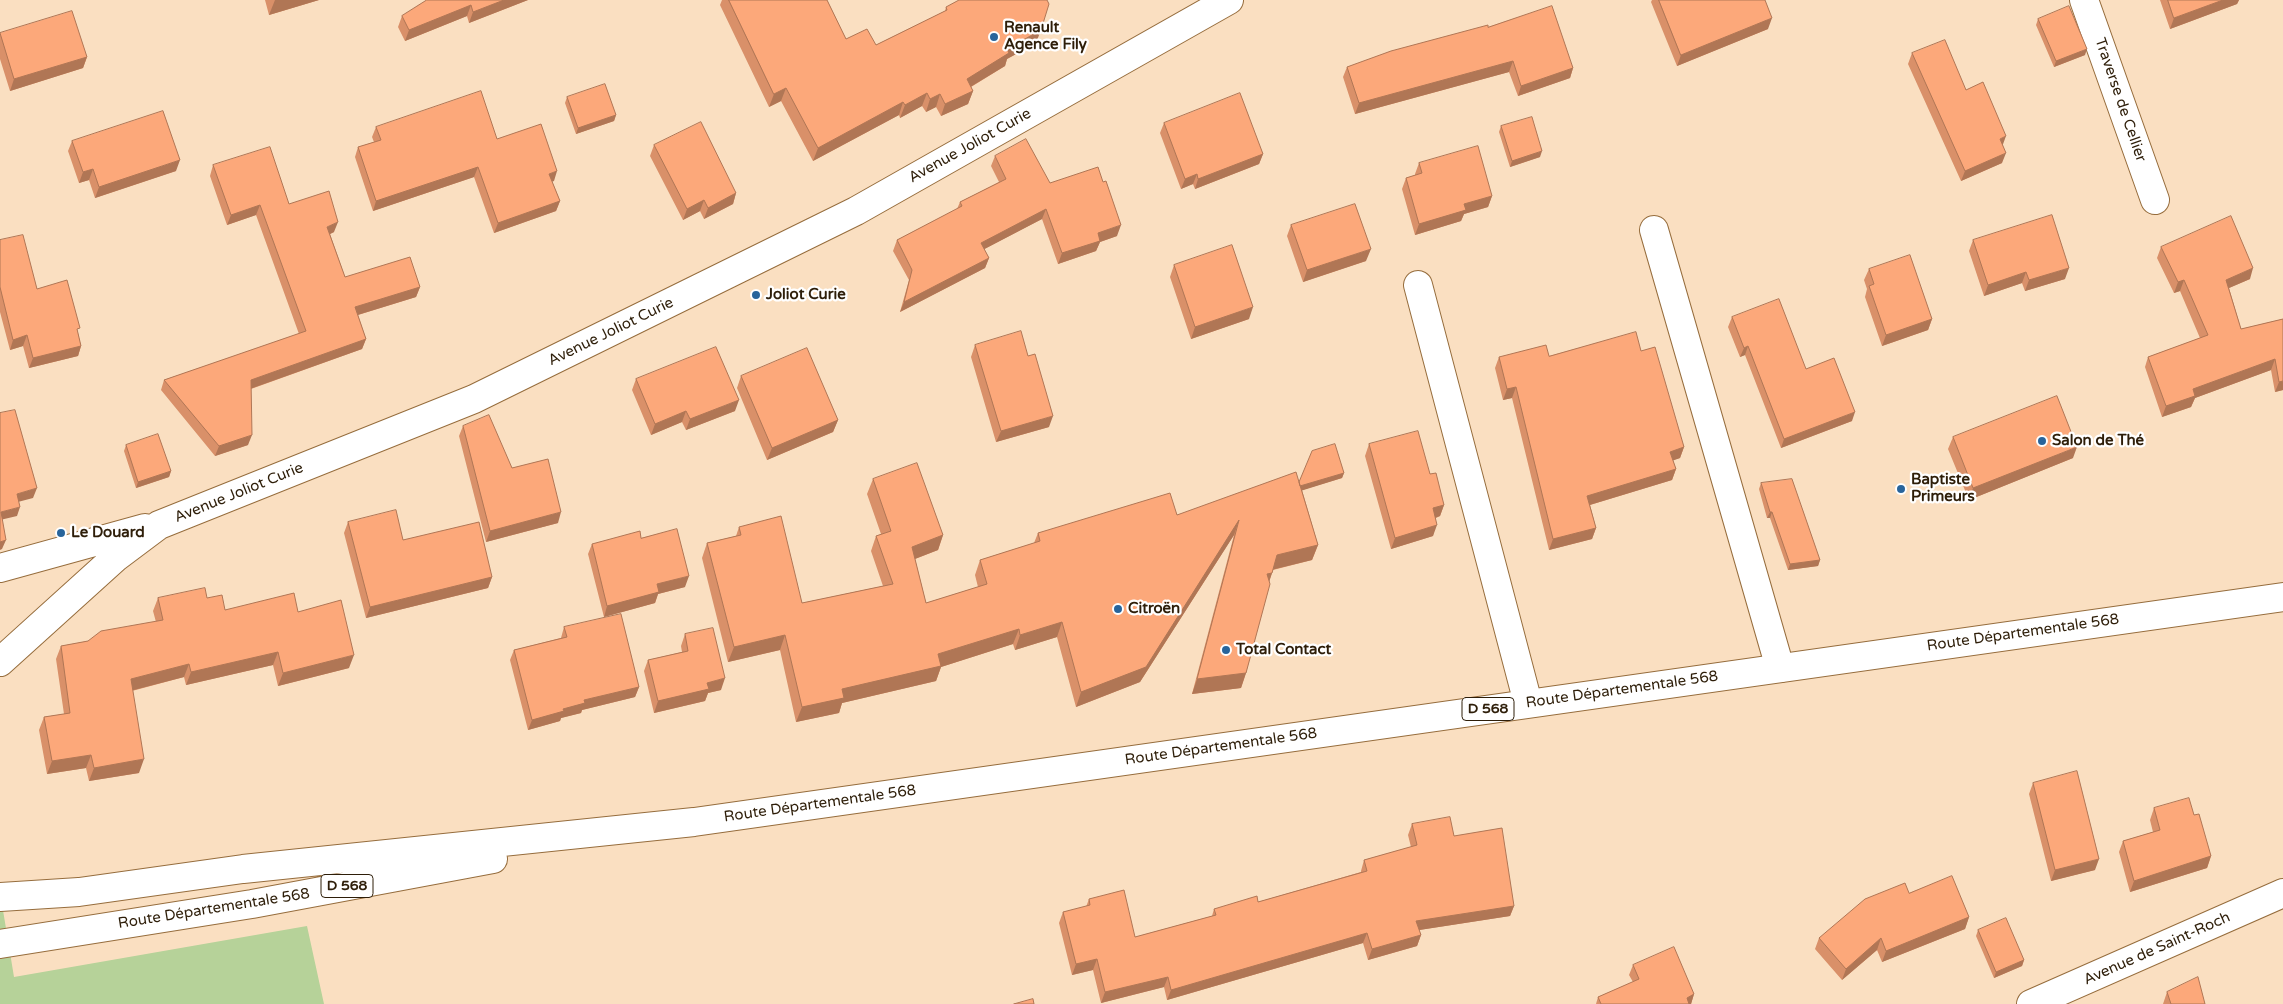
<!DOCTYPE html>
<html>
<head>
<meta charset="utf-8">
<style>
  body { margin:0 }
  canvas { display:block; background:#fadfc1 }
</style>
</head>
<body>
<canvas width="2283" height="1004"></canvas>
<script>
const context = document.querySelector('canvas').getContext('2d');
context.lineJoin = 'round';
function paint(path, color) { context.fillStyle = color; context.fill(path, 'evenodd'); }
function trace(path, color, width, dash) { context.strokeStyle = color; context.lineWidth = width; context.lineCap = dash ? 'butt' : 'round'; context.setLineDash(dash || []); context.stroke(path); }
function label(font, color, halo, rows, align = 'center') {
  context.font = font + ' "Varela Round",sans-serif'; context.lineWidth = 4.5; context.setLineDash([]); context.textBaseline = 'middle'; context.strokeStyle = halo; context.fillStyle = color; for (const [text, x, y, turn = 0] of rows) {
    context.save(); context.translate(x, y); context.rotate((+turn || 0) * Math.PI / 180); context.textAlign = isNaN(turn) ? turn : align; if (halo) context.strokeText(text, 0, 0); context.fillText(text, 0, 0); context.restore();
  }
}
paint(new Path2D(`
  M0,892l14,85 293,-51 17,78h-324z`), '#b6d299');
const minor = new Path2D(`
  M2084,0l71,200
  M1654,230l126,438
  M1418,285l110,418
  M0,568l145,-40
  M0,662l115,-104 44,-33 315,-126 382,-188 373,-211
  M2031,1004l252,-111`);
const major = new Path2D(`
  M0,897l79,-5 164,-23 451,-47 1589,-225
  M0,944l252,-40 241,-45`);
trace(minor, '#966d3d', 30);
trace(major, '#966d3d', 30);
trace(minor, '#fff', 28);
trace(major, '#fff', 28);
paint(new Path2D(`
  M265,0h54l-50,15z
  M427,0h101l-59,23 -2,-7 -62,25 -7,-14 4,-11z
  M722,0h105l19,39 30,6 69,-34 1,-4 90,36 -29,16 -2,7 -34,21 2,4 -5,13 -27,12 -5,-9 -10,5 -4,-6 -22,12 -1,-3 -86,46 -32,-60 -12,6 -49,-102z
  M1652,0h113l3,29 -91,37 -26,-64z
  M2160,0h79l-2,4 -67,25z
  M2038,19l47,36 -31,12 -18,-42z
  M1488,27l85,41 -3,10 -52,18 -9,-24 -154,42 -12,-37 4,-10z
  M0,33l87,24 -4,11 -73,23 -10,-32z
  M1912,53l54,37 37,55 -1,18 -41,18 -53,-117z
  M567,97l49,18 -2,6 -38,13 -11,-31z
  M1164,123l99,31 -4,10 -64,25 -2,-5 -12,5 -21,-56z
  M1501,126l39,31 -30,10 -11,-35z
  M376,127l121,12 57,42h-2l8,20 -4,10 -62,22 -20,-56 -101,34 -18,-54 3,-10 16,-5 -2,-5z
  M72,141l104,30 -81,27 -6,-18 -10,3 -11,-32z
  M654,145l82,48 -3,11 -29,15 -4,-8 -17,9 -33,-64z
  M995,156l55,27 67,53 -17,6 -4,9 -38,13 -16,-45 -58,30 5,9 -4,10 -85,44 9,-32 -16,-29 4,-11 60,-31 3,-7 39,-20 -8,-16z
  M1419,163l73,33 -4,11 -24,7 -3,7 -46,14 -13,-46 4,-11 9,-3v-1z
  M213,165l76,39 45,28 -4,2 15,43 75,10 -4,10 -58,18 8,24 -4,10 -111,40 -3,56 -33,11 -54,-66 3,-10 135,-46 -43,-119 -29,10 -17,-49z
  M1291,225l75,36 -63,21 -16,-46z
  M0,240l37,49 41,44 3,13 -3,10 -49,12 -6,-22 -13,4 -10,-38z
  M1973,240l92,39 -40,12 -3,-8 -38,13 -15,-45z
  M2161,247l89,32 -21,9 12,41 42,-10v71l-8,2 -4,-22 -76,28 -4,9 -29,10 -17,-50 3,-10 52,-19 -20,-47 -6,2 -17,-35z
  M1174,265l75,54 -58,20 -21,-62z
  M1869,269l63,50 -4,11 -46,16 -17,-49 2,-8 -3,-9z
  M1732,317l120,104 -71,27 -36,-93 -5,2 -12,-30z
  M975,345l74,82 -53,15 -25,-85z
  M1641,351l43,96 -4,11 -7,2 3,9 -4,11 -82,25 6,23 -4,11 -43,11 -37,-152 -9,2 -8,-32 4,-11 50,-1z
  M741,376l97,44 -5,12 -66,28 -30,-72z
  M636,379l99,32 -49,19 -4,-8 -31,13 -19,-45z
  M463,426l49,42 46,55 -72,19 -27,-106z
  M1953,437l120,21 -104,42 -21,-51z
  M1369,444l61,30 14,31 -4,11 -4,2 -3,18 -42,13 -26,-93z
  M126,445l45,26 -2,6 -33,11 -12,-37z
  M1344,473l-2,5 -40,12 16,55 -6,15 -39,10 -4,12 -23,91 -5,15 -49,6 42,-159 -94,147 -64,25 -19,-70 -42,13 -2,-6 -72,23 -5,14 -94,22 -3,10 -43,9 -16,-72 -52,12 -26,-104 5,-15 29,-7 3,-9 63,76 81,-17 -12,-35 5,-15 5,-2 -14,-40 6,-15 70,56 -5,15 -23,9 11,44 52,-16 -3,-12 5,-15 54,-17 4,-10 139,-18 122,-33z
  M1761,483l59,77 -2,6 -30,4 -18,-52h-3l-8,-29z
  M348,522l144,55 -4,11 -122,30 -22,-85z
  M641,538l44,49 -27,7 -3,9 -51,14 -16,-63 4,-10z
  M158,598h49l18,12 73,2 51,56 -71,18 -5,-21 -87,20 -2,-8 -52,14 7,82 -50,8 -3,-13 -39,6 -8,-44 5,-13 20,-3 -8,-55 5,-13 27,-5 68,-19 -3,-11z
  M564,627l75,60 -4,10 -53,13 -1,3 -20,5 -1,3 -32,9 -18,-70 4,-10 47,-12z
  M685,634l36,56 -13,3 -3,8 -51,12 -10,-42 4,-11 34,-8 -1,-6z
  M2033,783l62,87 -44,11 -22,-87z
  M2154,808l40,7 17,41 -4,12 -77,24 -11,-40 4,-11 30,-9 -3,-12z
  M1412,824l42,12 60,70 -4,10 -91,14 2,5 -4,11 -49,14 -5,-17 -196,57 -3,-13 -63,16 -8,-33 -21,5 -13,-52 4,-11 23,-5 3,-8 46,38 77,-21 2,-7 44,-7 103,-30v-1l3,-11 47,-13 -3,-12z
  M1909,893l60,24 -4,12 -83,33 -5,-12 -35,30 -27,-31 4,-11z
  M1978,930l46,30 -2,6 -28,12 -18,-42z
  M1633,965l61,29 -3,10h-95l2,-7 35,-15 -4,-7z
  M2167,992l38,12h-42z`), '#d99069');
paint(new Path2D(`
  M275,0h44l-50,15z
  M504,0h24l-59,23 4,-11z
  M2223,0h16l-2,4 -67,25 4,-11z
  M471,5l-4,11 -62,25 4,-11z
  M1772,18l-4,11 -91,37 4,-11z
  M1041,30l-5,13 -29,16 -2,7 -43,26 5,-13 40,-30z
  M2087,49l-2,6 -31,12 2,-6z
  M87,57l-4,11 -73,23 4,-12z
  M1513,61l-4,11 -154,42 4,-11z
  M1573,68l-3,10 -52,18 3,-10z
  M786,88l-5,13 -12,6 5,-13z
  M973,91l-5,13 -27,12 4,-12z
  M927,93l-5,13 -22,12 5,-13z
  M940,94l-4,13 -10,5 4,-13z
  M903,102l-4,13 -86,46 5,-13z
  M616,115l-2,6 -38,13 2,-6z
  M2006,136l-4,11 -2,-8z
  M1542,151l-2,6 -30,10 2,-6z
  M2006,153l-4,10 -41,18 4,-10z
  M1263,154l-4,10 -64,25 3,-10z
  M180,160l-4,11 -81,27 4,-11z
  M478,167l-4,10 -101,34 3,-10z
  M93,169l-4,11 -10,3 4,-11z
  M557,171l-3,10 -8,3 3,-10z
  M1197,174l-4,10 -12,5 4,-10z
  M736,193l-3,11 -29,15 4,-11z
  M1492,196l-4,11 -24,7 -3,7 -46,14 4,-11 45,-20z
  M704,200l-4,11 -17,9 4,-11z
  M560,201l-4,10 -62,22 4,-10z
  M260,205l-4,10 -29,10 4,-10z
  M1046,209l-4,10 -65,34 4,-10z
  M338,222l-4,10 -10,5 3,-10z
  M1121,225l-4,11 -17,6 -4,9 -38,13 4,-11 36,-20z
  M1371,249l-5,12 -63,21 4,-12z
  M989,258l-4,10 -85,44 4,-10z
  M2069,268l-4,11 -40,12 4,-11z
  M2253,268l-3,11 -28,12 4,-11z
  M2026,272l-4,11 -38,13 4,-11z
  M2184,280l-4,11 -6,2 4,-11z
  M420,287l-4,10 -65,20 4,-10z
  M1253,307l-4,12 -58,20 4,-12z
  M1932,319l-4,11 -46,16 4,-11z
  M27,335l-4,11 -13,4 3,-10z
  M366,339l-4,10 -115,41 4,-10z
  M81,346l-3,10 -49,12 4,-10z
  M1748,346l-3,9 -5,2 4,-9z
  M2275,359l-4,11 -76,28 -4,9 -29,10 4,-11 27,-17z
  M2283,381v9l-8,2 4,-10z
  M1516,387l-4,11 -9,2 4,-11z
  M739,400l-4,11 -49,19 4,-11z
  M686,411l-4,11 -31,13 4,-11z
  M1855,412l-3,9 -71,27 3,-9z
  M1053,416l-4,11 -53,15 5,-11z
  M838,420l-5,12 -66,28 5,-12z
  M252,435l-4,10 -33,11 4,-10z
  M1684,447l-4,11 -14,5 4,-11z
  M2077,447l-4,11 -104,42 4,-12z
  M1676,469l-4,11 -89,27 4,-11z
  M171,471l-2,6 -33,11 2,-6z
  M1344,473l-2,5 -48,15 3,-6z
  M37,488l-4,10 -19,5 3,-9z
  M1444,505l-4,11 -11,4 4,-12z
  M20,507l-3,9 -17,4 1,-8z
  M561,512l-3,11 -72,19 4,-11z
  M1770,512h2l-2,6h-3z
  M1239,520l-5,15 -94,147 -64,25 5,-15z
  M1437,525l-4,11 -42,13 4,-11z
  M1596,528l-4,11 -43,11 4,-11z
  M943,535l-5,15 -31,12 5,-15z
  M6,540l-4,9 -2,1v-8z
  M1318,545l-6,15 -41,10 6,-15z
  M1820,560l-2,6 -30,4 2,-6z
  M1272,573l-5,15v-14z
  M689,576l-4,11 -27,7 -3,9 -51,14 3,-11 50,-22z
  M492,577l-4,11 -122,30 4,-11z
  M1062,622l-5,15 -42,13 5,-15z
  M1019,629l-6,15 -72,23 -5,14 -94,22 -3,10 -43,9 6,-15 40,-18 96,-35z
  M785,635l-5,15 -52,12 6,-15z
  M278,652l-5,13 -87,20 5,-13z
  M354,655l-5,13 -71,18 5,-13z
  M189,664l-5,13 -58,15 5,-13z
  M1246,673l-5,15 -49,6 5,-15z
  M725,678l-4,12 -13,3 -3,8 -51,12 4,-12 49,-18z
  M639,687l-4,10 -53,13 -1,3 -20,5 -1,3 -32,9 4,-10 52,-20z
  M91,755l-5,13 -39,6 5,-13z
  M144,759l-5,14 -50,8 5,-13z
  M2211,856l-4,12 -77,24 4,-11z
  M2099,859l-4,11 -44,11 4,-11z
  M1514,906l-4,10 -97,15 3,-10z
  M1969,917l-4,12 -83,33 4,-11z
  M1367,933l-4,10 -196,57 4,-10z
  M1421,935l-4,11 -49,14 4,-11z
  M1881,938l-4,12 -35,30 4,-11z
  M1097,959l-4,11 -21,5 4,-11z
  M2024,960l-2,6 -28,12 2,-6z
  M1168,977l-4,10 -63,16 4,-11z
  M1694,994l-3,10h-7l3,-6z`), '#b07655');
const building = new Path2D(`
  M427,0h77l-31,12 -2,-7 -62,25 -7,-14z
  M729,0h98l19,39 21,-10 9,16 71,-35 -1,-3 13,-7h88l2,4 -8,26 -34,19 2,4 -42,26 6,12 -28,13 -5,-10 -10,5 -3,-6 -22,12 -2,-3 -85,46 -32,-60 -12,6z
  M1659,0h106l7,18 -91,37z
  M2168,0h55l-49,18z
  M1552,6l21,62 -52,18 -8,-25 -154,42 -12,-36 44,-16 97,-26v2z
  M2069,6l18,43 -31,12 -18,-42z
  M72,11l15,46 -73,22 -14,-46z
  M1945,40l21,50 17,-8 23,54 -6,3 6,14 -41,18 -53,-118z
  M605,84l11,31 -38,13 -11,-31z
  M481,91l16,48 44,-15 16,47 -8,3 11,27 -62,22 -20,-56 -102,34 -18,-54 23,-7 -5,-13z
  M1240,93l23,61 -65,25 -1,-5 -12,5 -21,-56z
  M163,111l17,49 -81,27 -6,-18 -10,3 -11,-31z
  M1532,117l10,34 -30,10 -11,-35z
  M701,122l35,71 -28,15 -4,-8 -17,9 -33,-64z
  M1026,139l24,44 48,-16 5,15 3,-1 15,44 -23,8 2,8 -38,12 -16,-44 -65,34 8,15 -85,44 8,-32 -15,-30 65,-34 -2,-4 46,-23 -11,-23z
  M1478,146l14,50 -28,8 2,6 -47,14 -13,-46 16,-5 -3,-10z
  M270,147l19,57 40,-13 9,31 -11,5 18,50 65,-20 10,30 -65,20 11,32 -115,41 1,55 -33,11 -55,-66 142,-49 -46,-126 -29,10 -18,-50z
  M1355,204l16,45 -64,21 -16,-45z
  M2052,215l17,53 -40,12 -3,-8 -38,13 -15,-45z
  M2231,216l22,52 -27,12 15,49 42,-10v62l-4,1 -4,-23 -82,30 2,7 -29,10 -18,-49 60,-22 -24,-55 -6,2 -17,-35z
  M23,235l14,54 30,-9 13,48 -3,1 4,17 -48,12 -6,-23 -14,5 -13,-53v-47z
  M1232,245l21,62 -58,20 -21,-62z
  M1910,255l22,64 -46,16 -17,-49 5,-2 -5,-15z
  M1779,299l27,70 28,-11 21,54 -71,27 -36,-93 -4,2 -12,-31z
  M1021,331l7,25 7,-2 18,62 -52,15 -26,-86z
  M1636,332l5,19 14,-4 29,100 -14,5 6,17 -89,27 9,32 -43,11 -37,-152 -9,2 -8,-32 47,-12 3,11z
  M716,347l23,53 -49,19 -4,-8 -31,13 -19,-45z
  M807,348l31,72 -66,28 -31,-72z
  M2057,396l20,51 -104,41 -20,-51z
  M15,410l22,78 -20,6 3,13 -19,5 5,28 -6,2v-129z
  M489,415l23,53 36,-9 13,53 -71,19 -27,-105z
  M1418,431l12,43 6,-1 8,32 -11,3 4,17 -42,13 -26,-94z
  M158,434l13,37 -33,11 -12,-37z
  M1335,444l9,29 -44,13 -1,-4 13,-31z
  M917,463l26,72 -31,12 14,56 61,-19 -7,-24 60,-19 -2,-8 132,-40 7,22 119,-43 22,73 -41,10 -5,18 -5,1 3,10 -24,89 -49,6 42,-159 -93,147 -65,25 -19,-70 -42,13 -1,-6 -81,25 3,12 -99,23 2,9 -42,9 -17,-72 -51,12 -27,-104 34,-8 -2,-8 42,-11 21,87 91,-19 -17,-48 15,-5 -18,-52z
  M1792,479l28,81 -30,4 -18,-52h-2l-9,-29z
  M396,510l7,30 76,-18 13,55 -122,30 -22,-85z
  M677,529l12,47 -32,8 2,8 -52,14 -15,-62 48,-13 1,7z
  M205,588l2,10 15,-3 3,15 69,-17 4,19 43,-12 13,55 -71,18 -5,-21 -87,20 -2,-8 -58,15 13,80 -50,9 -3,-13 -39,6 -8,-44 26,-4 -9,-67 27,-5 13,-10 62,-11 -5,-22z
  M621,614l18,73 -55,13 1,3 -22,6 1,2 -32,9 -18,-70 53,-13 -3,-10z
  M713,628l12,50 -18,5 2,6 -51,12 -10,-41 40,-9 -3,-17z
  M2077,771l22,88 -44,11 -22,-87z
  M2189,798l5,17 5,-1 12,42 -77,25 -11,-40 37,-11 -6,-22z
  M1450,817l4,19 48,-8 12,78 -98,15 5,14 -49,14 -5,-16 -196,57 -3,-13 -63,15 -8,-33 -21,5 -13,-52 27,-7 -1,-6 35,-9 11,47 81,-22 -2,-6 43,-13 1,6 109,-31 -3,-11 53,-15 -5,-21z
  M1952,876l17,41 -83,34 -5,-13 -35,31 -27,-31 46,-39 40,-16 4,10z
  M2006,918l18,42 -28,12 -18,-42z
  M1674,947l20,47 -7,4 2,6h-88l-3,-7 41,-18 -6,-14z
  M2198,977l7,27h-34l-4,-12z
  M1033,999l1,5h-20z`);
paint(building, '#fca87a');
trace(building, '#b07655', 1);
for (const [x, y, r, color] of [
  [994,37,5,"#28649b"],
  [756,295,5,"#28649b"],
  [2042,441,5,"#28649b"],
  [1901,489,5,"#28649b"],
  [61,533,5,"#28649b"],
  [1118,609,5,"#28649b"],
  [1226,650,5,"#28649b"]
]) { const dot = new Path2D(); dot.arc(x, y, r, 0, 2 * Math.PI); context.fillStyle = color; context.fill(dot); trace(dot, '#fff', 2); }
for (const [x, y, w] of [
  [1488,709,52],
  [347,886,52]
]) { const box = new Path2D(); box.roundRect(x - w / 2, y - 11.5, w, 23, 4); context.fillStyle = '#fff'; context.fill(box); trace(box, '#2e1e09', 1); }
label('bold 14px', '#2e1e09', null, [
  ["D 568",1488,709],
  ["D 568",347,886]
]);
label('bold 15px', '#2e1e09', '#fff', [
  ["Renault",1004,28],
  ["Agence Fily",1004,45],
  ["Joliot Curie",766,295],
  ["Salon de Thé",2052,441],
  ["Baptiste",1911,480],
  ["Primeurs",1911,497],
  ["Le Douard",71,533],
  ["Citroën",1128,609],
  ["Total Contact",1236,650]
], 'left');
label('15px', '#2e1e09', '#fff', [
  ["Traverse de Cellier",2120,100,71],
  ["Avenue Joliot Curie",970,146,-29],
  ["Avenue Joliot Curie",611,332,-26],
  ["Avenue Joliot Curie",239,493,-22],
  ["Route Départementale 568",2023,633,-8],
  ["Route Départementale 568",1622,690,-8],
  ["Route Départementale 568",1221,747,-8],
  ["Route Départementale 568",820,804,-8],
  ["Route Départementale 568",214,909,-9],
  ["Avenue de Saint-Roch",2157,949,-24]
]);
</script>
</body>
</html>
